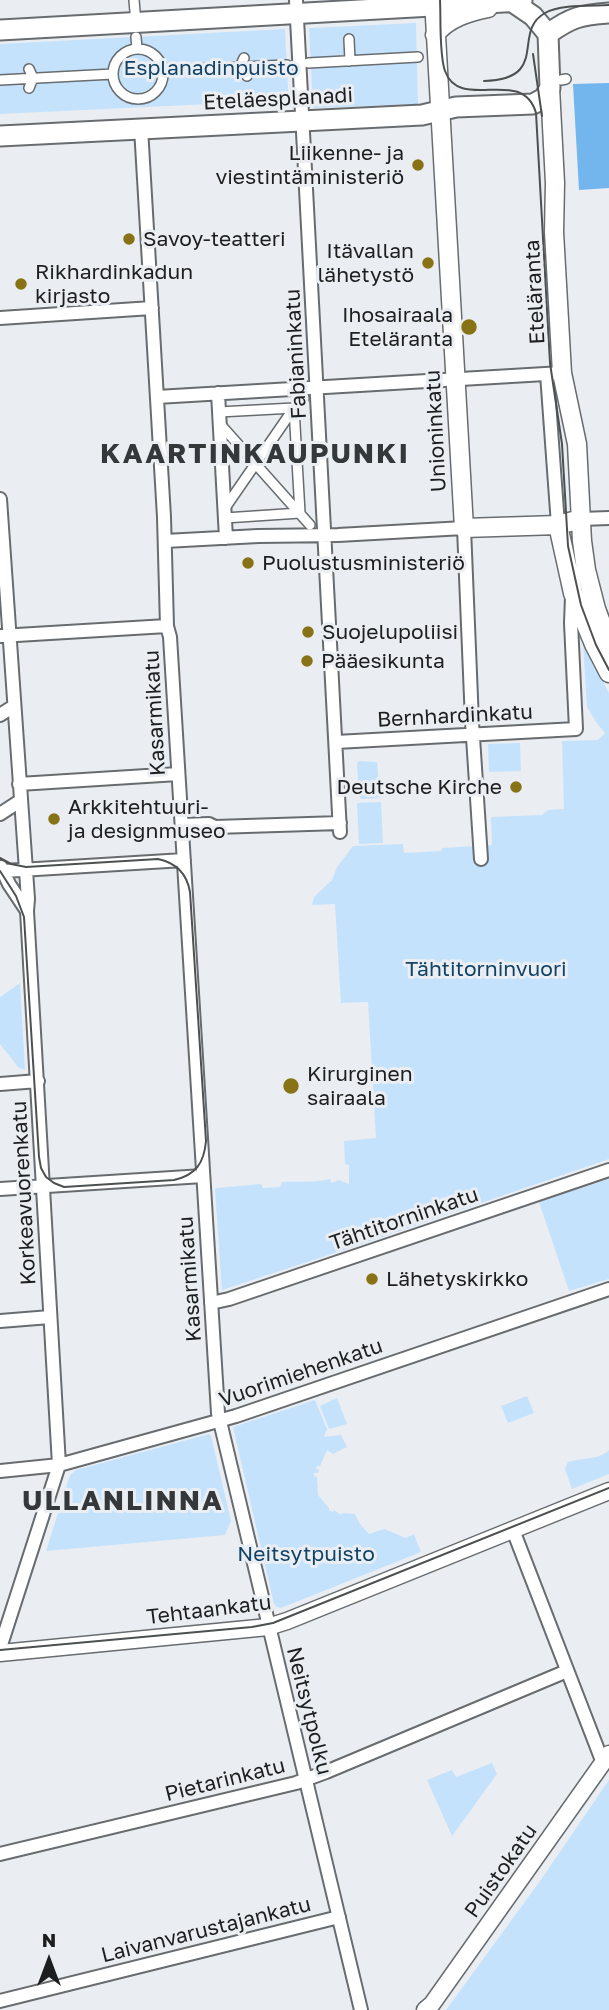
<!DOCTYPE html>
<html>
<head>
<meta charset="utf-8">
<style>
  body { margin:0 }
  #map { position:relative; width:609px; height:2010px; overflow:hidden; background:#eaeef2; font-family:"Golos Text",sans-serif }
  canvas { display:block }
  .north { position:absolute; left:14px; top:1926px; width:70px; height:70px; -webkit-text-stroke:5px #eaeef2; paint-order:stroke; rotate:0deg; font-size:19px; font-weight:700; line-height:28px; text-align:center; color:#1c1e1f }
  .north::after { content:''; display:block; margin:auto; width:24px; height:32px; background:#1c1e1f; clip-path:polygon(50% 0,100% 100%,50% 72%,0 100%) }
</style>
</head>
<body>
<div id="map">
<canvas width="609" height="2010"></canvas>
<div class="north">N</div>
</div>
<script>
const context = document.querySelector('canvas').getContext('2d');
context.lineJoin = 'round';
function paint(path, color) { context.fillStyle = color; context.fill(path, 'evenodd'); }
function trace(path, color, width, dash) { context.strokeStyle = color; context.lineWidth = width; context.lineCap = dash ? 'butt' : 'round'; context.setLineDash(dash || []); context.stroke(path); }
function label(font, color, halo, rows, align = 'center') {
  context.font = font + ' "Golos Text",sans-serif'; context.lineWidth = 6; context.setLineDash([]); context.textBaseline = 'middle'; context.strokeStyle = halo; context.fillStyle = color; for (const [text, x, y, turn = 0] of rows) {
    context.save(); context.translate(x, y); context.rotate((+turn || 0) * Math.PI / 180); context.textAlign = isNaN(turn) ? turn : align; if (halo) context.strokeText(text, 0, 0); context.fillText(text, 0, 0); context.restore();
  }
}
paint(new Path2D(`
  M416,23l2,81 -105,4 -4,-80z
  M285,29l4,77 -16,-5 -273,13v-70z
  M583,642l26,51v466l-253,87 -134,44 -7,-101 2,-1 44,-4 2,4 17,-1 2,-5c16,-1 33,1 48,-3l1,4 8,-3 10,4v-19l-4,-1 -1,-23 32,-3 -8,-136 -27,1 -6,-99 -23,1 2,-8 18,-17 5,-13 16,-21 50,-2 1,9 37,-2 1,-3 50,-3 -1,-28 51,-2 6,-5 16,-1 -2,-68 36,-1 7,-7 -7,-8 -11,-18z
  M520,743l1,28 -32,1 -1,-28z
  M359,761l18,1 3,35 -2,1 -16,1 -3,-2 -2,-34z
  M381,802l2,41 -24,1 -2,-41z
  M20,983l5,87 -7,-3 -18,-23v-47z
  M609,1179v100l-40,12 -30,-89z
  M527,1396l7,17 -26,10 -7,-17z
  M337,1398l10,26 -18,5 -9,-23z
  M315,1400l12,29 -3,8 17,-2 6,12 -14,7 -6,-4 -7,16h-3l-1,3 3,1 -1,3h-4v3l3,1 1,18 11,13v2l4,2 1,-2 7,5 1,-2 13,1 5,10 9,10 15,-5 22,9 8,-4 7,18 -140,56 -4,-1 -3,-3 -41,-177z
  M209,1434l2,2 20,85 -6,14 -179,16 12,-38 2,-4 7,2 2,-8 -7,-3 8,-25 6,-5z
  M609,1450v24l-37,15 -7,-20 3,-7c15,-5 29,-1 41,-12z
  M492,1763l5,11 -45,62 -25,-56 25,-10 4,7z
  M609,1780v230h-163l94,-129z`), '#c5e2fd');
paint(new Path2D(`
  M609,83v105l-30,2 -6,-106z`), '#73b5ed');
const pedestrian = new Path2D(`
  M134,0l2,23
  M136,37l1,12
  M349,39l1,22
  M113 74a25 25 0 1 1 50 0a25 25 0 1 1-50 0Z
  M244,58l-4,9 7,9
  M308,63l110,-6
  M29,69l4,9 -4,10
  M155,71l132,-6
  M0,80l113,-6
  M561,80l5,-1
  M219,412l75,-4 6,105 -75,5
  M220,424l90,101
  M225,508l69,-100 10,-10`);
const minor = new Path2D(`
  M296,0l44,832
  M141,128l23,389 3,109 3,11 48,776 143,597
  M0,318l152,-10
  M547,374l11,151
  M218,393l8,145
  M157,397l405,-24
  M0,499l28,400 -1,12 32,554 -59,183
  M581,519l28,-1
  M165,541l93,-5 80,-1 126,-7 8,194 9,137
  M0,636l167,-10
  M0,715l14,-9
  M336,742l240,-13 -5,-106 1,-26
  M19,784l159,-10
  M0,814l20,-13
  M182,825l27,-1 6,3 125,-4
  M1,867l8,17 18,27
  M4,871l180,-11
  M0,1084l38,-3
  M0,1189l203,-13
  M211,1303l18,-4 380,-129
  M0,1321l50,-4
  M0,1471l59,-6 177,-49 373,-127
  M513,1530l90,233
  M0,1854l296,-71 30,-11 241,-101
  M0,2001l339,-84`);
const tertiary = new Path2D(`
  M0,1653l268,-26 19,-6 322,-130
  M425,2010l7,-6 177,-250`);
const secondary = new Path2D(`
  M434,0l30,528 94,-3 23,-6
  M435,35c12,-17 34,-23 53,-27
  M550,88l5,95 -1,49 8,141 15,71 5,97 4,29 10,39 13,35
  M558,525l15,68 21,51 15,29`);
const primary = new Path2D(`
  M0,30l522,-29
  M548,34c23,-17 33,-19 61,-21
  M0,136l422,-21 34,-8 77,-3 11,-6 6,-10 -2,-54 -15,-18 -22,-15`);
trace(pedestrian, '#686c6f', 12);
trace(minor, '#686c6f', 16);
trace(tertiary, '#686c6f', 19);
trace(secondary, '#686c6f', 21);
trace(primary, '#686c6f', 23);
trace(pedestrian, '#fff', 9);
trace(minor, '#fff', 12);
trace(tertiary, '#fff', 16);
trace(secondary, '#fff', 18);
trace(primary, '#fff', 19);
trace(new Path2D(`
  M440,0c1,19 -1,54 5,71 15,42 77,-6 91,42l14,250 12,81 6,102 13,59 15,40 13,25
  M533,54l9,62
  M484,81c67,-2 27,-49 61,-68 15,-9 46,-7 64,-8
  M0,858l11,6 15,3 132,-8c19,4 29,15 32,33l16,249c-2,22 -10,34 -32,39l-110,7 -10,-4 -8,-6 -5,-9 -2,-11 -15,-240 -8,-21 -16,-25
  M0,1650l252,-23 21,-4 336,-135`), '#4d5051', 2);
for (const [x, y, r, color] of [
  [418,165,7,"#877315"],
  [129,239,7,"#877315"],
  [428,263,7,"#877315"],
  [21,284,7,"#877315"],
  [469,327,9,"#877315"],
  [248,563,7,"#877315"],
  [308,632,7,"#877315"],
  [307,661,7,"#877315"],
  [516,787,7,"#877315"],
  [54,819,7,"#877315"],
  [291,1086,9,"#877315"],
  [372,1279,7,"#877315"]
]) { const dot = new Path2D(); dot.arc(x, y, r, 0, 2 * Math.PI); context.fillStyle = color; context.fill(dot); trace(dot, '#eaeef2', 2.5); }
label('21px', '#114267', '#eaeef2', [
  ["Esplanadinpuisto",211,68],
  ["Tähtitorninvuori",486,969],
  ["Neitsytpuisto",306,1554]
]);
label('21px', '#1c1e1f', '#eaeef2', [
  ["Eteläesplanadi",278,99,-3],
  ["Eteläranta",535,292,-93],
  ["Fabianinkatu",296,354,-93],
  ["Unioninkatu",436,431,-93],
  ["Kasarmikatu",155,713,-93],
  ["Bernhardinkatu",455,716,-3],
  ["Korkeavuorenkatu",24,1193,-93],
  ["Tähtitorninkatu",404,1219,-19],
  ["Kasarmikatu",190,1279,-94],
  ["Vuorimiehenkatu",301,1373,-19],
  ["Tehtaankatu",209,1610,-7],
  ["Neitsytpolku",309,1711,76],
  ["Pietarinkatu",225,1780,-14],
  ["Puistokatu",501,1871,-55],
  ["Laivanvarustajankatu",206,1930,-14]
]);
label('21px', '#1c1e1f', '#eaeef2', [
  ["Liikenne- ja",404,153,"right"],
  ["viestintäministeriö",404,177,"right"],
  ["Savoy-teatteri",143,239],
  ["Itävallan",414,251,"right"],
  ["lähetystö",414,275,"right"],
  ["Rikhardinkadun",35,272],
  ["kirjasto",35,296],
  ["Ihosairaala",453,315,"right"],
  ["Eteläranta",453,339,"right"],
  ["Puolustusministeriö",262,563],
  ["Suojelupoliisi",322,632],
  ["Pääesikunta",321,661],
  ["Deutsche Kirche",502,787,"right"],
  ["Arkkitehtuuri-",68,807],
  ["ja designmuseo",68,831],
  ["Kirurginen",307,1074],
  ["sairaala",307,1098],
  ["Lähetyskirkko",386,1279]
], 'left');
context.letterSpacing = '2px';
label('bold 28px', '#34383b', '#eaeef2', [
  ["KAARTINKAUPUNKI",255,454],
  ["ULLANLINNA",123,1501]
]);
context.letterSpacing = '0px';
</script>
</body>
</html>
